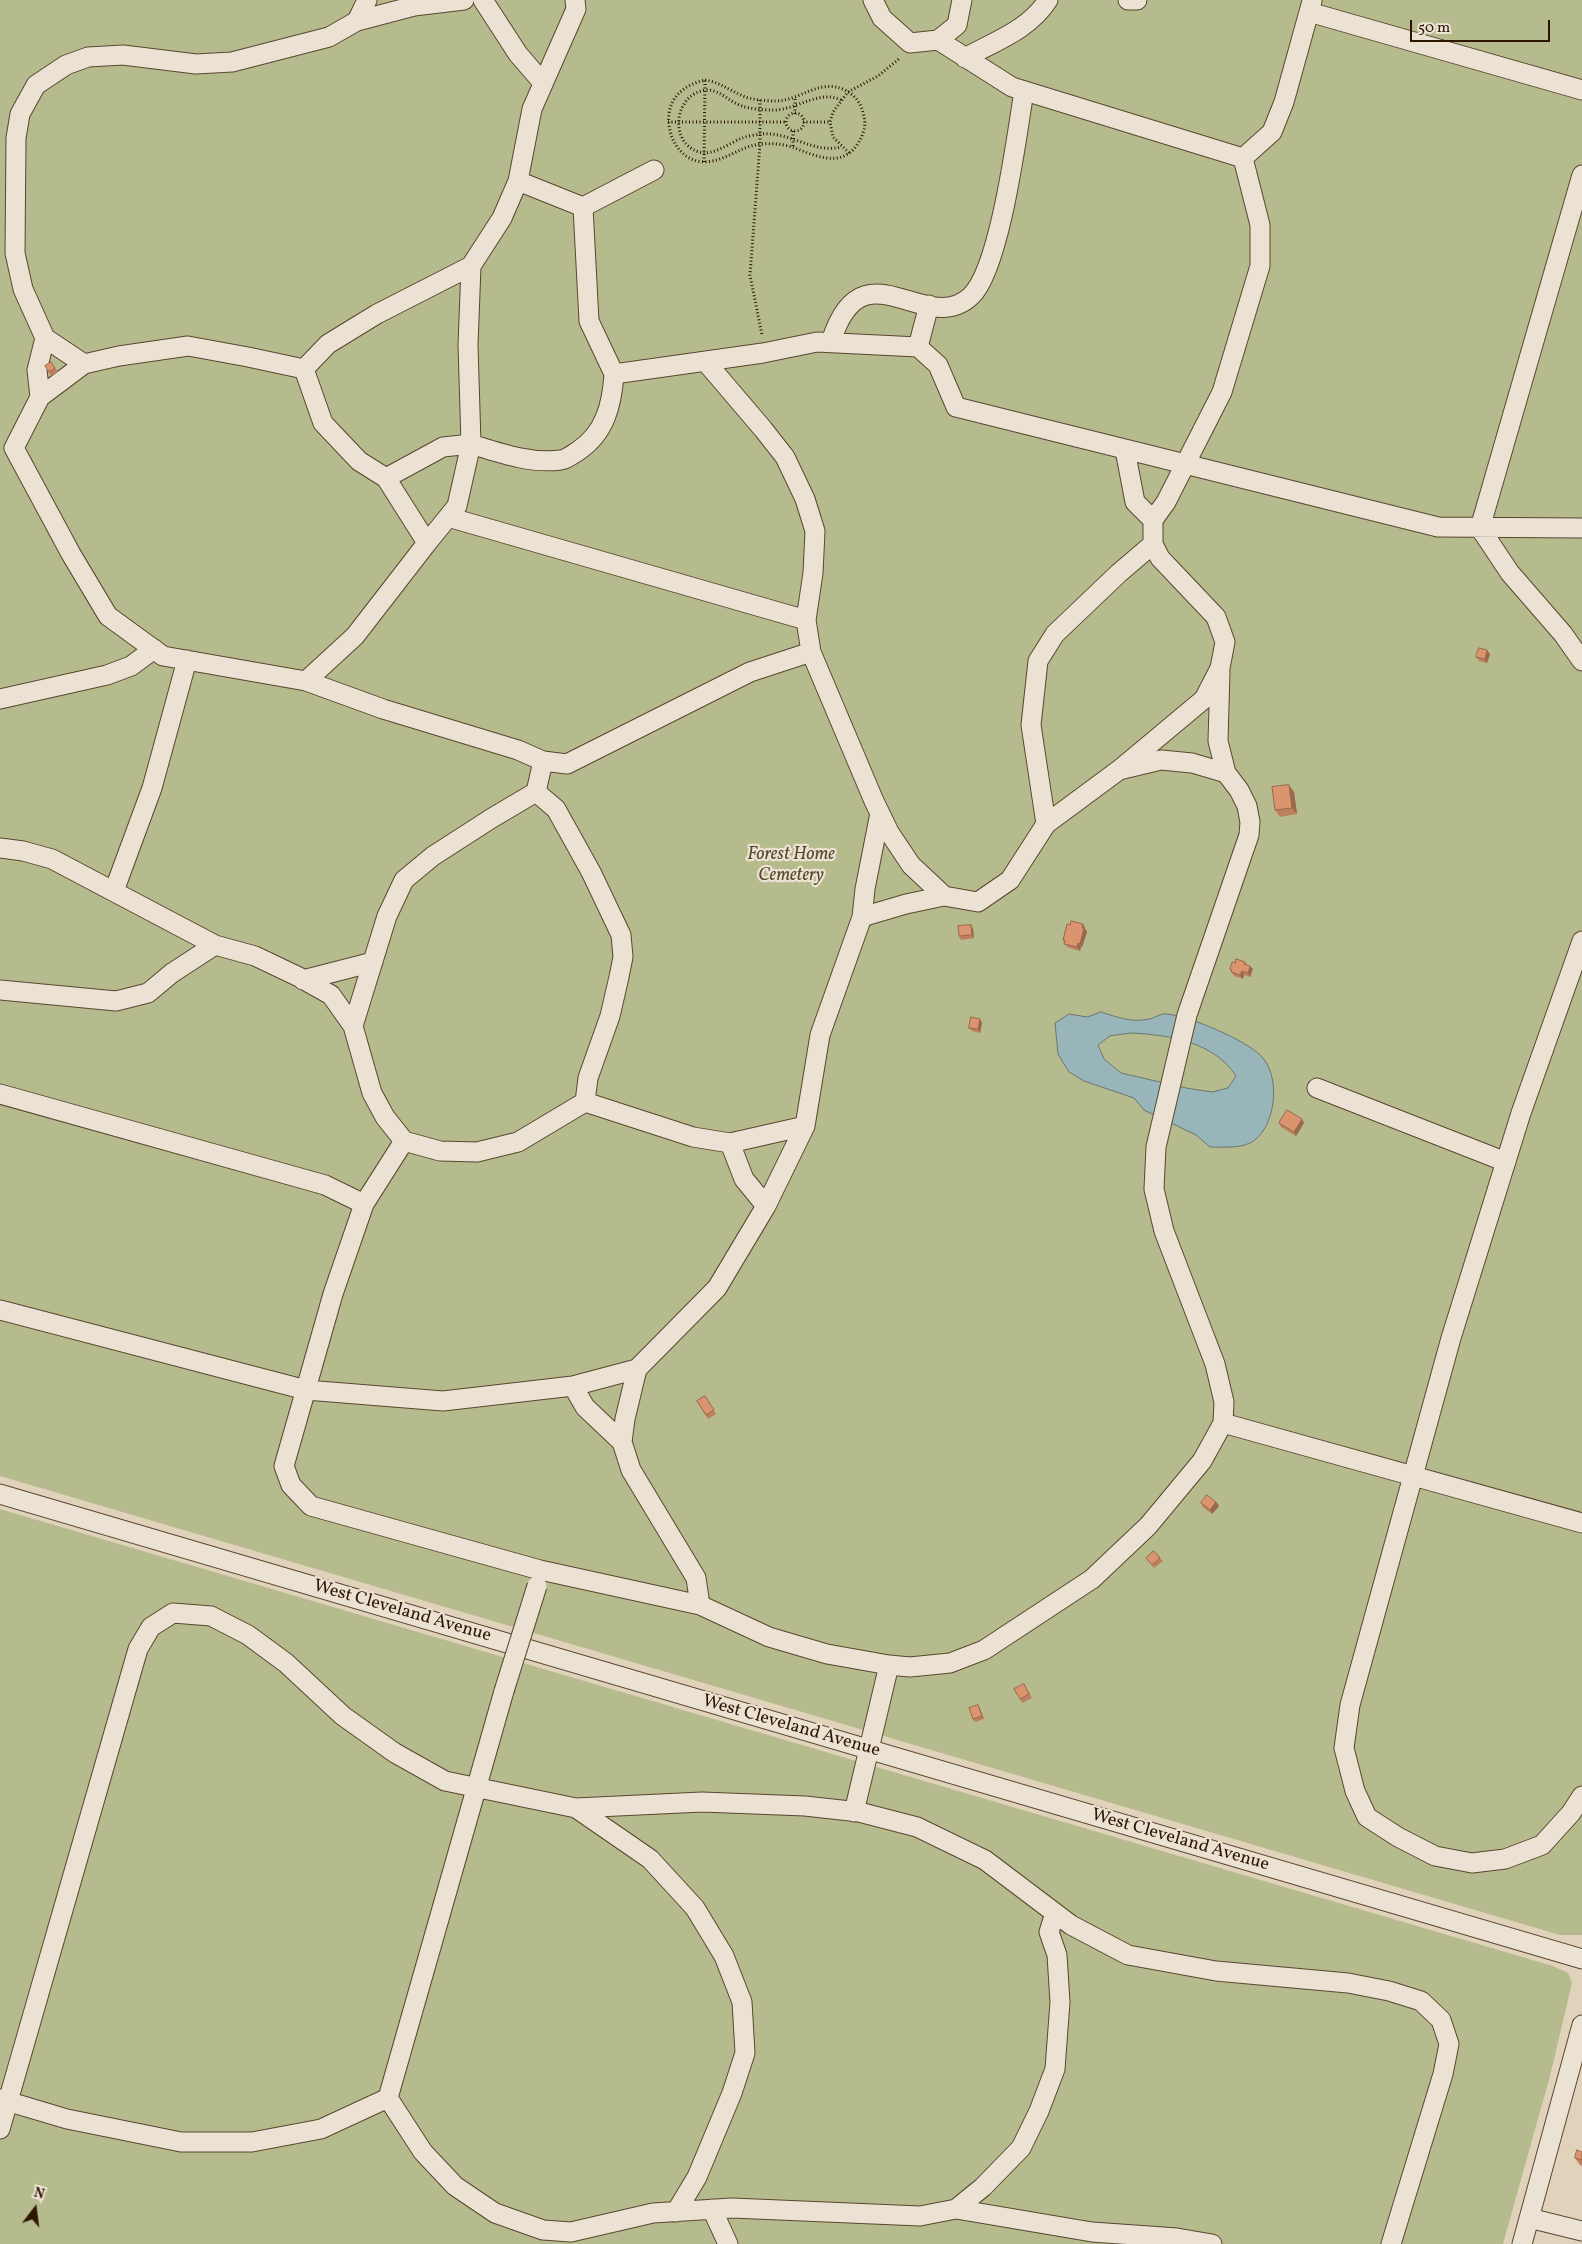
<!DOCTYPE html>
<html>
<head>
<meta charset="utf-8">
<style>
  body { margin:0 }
  #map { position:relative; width:1582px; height:2244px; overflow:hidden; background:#e1d3bb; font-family:Vollkorn,serif }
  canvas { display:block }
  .north { position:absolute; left:10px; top:2184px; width:50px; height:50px; -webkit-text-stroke:4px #ece2d3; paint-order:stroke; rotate:15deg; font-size:14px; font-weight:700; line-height:20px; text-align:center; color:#2d1700 }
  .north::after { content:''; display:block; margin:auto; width:18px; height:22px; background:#2d1700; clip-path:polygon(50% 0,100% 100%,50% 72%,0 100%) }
  .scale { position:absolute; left:1410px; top:20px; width:140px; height:22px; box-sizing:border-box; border:2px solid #2d1700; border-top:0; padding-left:6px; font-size:15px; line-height:18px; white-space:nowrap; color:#2d1700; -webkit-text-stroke:4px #ece2d3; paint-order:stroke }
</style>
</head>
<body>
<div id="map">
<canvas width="1582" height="2244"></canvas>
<div class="north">N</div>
<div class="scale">50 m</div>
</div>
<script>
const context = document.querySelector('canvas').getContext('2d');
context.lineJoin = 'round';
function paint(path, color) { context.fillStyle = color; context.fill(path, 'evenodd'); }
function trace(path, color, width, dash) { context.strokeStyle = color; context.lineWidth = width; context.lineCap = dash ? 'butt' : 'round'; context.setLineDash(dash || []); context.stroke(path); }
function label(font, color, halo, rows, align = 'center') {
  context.font = font + ' Vollkorn,serif'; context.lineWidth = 4.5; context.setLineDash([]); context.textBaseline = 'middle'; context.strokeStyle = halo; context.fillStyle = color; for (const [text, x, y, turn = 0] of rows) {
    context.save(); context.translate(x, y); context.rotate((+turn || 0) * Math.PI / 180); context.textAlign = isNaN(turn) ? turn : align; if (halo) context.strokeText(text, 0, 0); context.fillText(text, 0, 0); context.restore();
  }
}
paint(new Path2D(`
  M0,0h1582v1935h-22l-1560,-459z
  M0,1509l1553,457 15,7 4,10 -22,93 -47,168h-1503z`), '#b6bb8d');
const water = new Path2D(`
  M1101,1012c16,5 31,11 48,7 6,-1 12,-6 18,-5 22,2 79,26 94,42 20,20 15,67 -6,84 -11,9 -32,7 -45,7l-14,-12 -52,-25 -10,-12 -50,-17 -15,-9 -11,-18 -3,-31 14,-9 18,3zM1132,1033c38,2 82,9 104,43l-8,12 -16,4 -26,-4 -65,-15 -17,-14 -6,-14 12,-9z`);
paint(water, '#98b5ba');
trace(water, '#6d7670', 1);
const minor = new Path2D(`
  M367,0l-10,21 57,-15 50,-6
  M483,0l35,54 25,29
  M575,0l1,9 -44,100 -14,72 65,26 6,114 25,53 149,-21 54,-11 101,5 20,18 18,42 482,120 144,1
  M873,0l9,18 28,25 28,-3 19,-15 5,-25
  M1128,0h9
  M1309,12l273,78
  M357,21l-28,16 -97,25 -36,2 -73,-9 -35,2 -22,8 -30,20 -16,29 -4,24 -1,115 8,36 22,49 39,26 35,-8 69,-10 60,11 56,12 24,-25 49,-30 94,-48 31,-48 16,-37
  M965,58c30,-17 64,-28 83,-58
  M1243,158l29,-26 12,-30 28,-101
  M1582,175l-102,353 30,45 53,61 19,27
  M583,207l71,-37
  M471,266l-3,79 3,99c29,9 59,20 90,16 6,-1 12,-6 17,-9 27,-18 34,-46 36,-77
  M831,342c31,-102 95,-3 140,-46 29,-27 46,-162 53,-205
  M918,347l11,-42
  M84,364l-44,33 -26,51 57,106 37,62 55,40 143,25 49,-45 72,-93 -41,-65
  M304,369l19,54 36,38 27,17 57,-31 28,-3 -14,62 -30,37
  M40,397l-3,-27 8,-32
  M1125,450l10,52 18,18
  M448,517l358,103
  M811,652l63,149 15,31 22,33 33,31 34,6 32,-22 36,-56 -15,-99 7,-64 17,-27 64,-61 34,-29v-24l13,-18 56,-110 38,-126v-41l-17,-67 -231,-71 -74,-47
  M1220,672l-2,69 8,32
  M306,681l77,28 135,41 25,11 24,3 183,-92 61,-20 -5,-32 7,-47 2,-42 -10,-32 -20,-42 -22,-28 -58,-68
  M0,699l107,-24 24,-9 23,-17
  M543,761l-7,31 20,17 35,63 30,63 2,22 -4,20 -9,39 -22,62 -3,24
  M1046,824l73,-54 85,-71 16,-31 5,-26 -9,-25 -56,-59 -7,-14
  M0,848l23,3 29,8 163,86
  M114,891l38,-103 35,-128
  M862,917l3,-28 15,-76
  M1582,941l-61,172 -70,225 -101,367 -6,43 11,43 12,26 31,20 37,19 37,7 33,-4 37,-14 29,-32 11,-17
  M303,980l70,-18
  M0,990l116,11 32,-8 24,-20 43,-28 40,11 44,21 32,18 22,31
  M1317,1088l189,74
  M0,1094l325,91 39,19
  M404,1141l-19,-24 -13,-24 -19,-67 34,-110 17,-36 29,-24 59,-38 44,-26
  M730,1143l75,-17
  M0,1310l306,80 137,11 130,-15 64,-17 80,-81 49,-82 39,-80 15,-91 42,-118 44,-13 38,-8
  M637,1369l-12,50 -3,23 9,28 65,108 4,27 -160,-35 -229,-64 -20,-21 -7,-19 49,-172 31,-90 40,-63 36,10 37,1 41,-10 67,-40 108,35 37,6 14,36 22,27
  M573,1386l12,21 37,35
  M1223,1423l359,100
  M0,1494l1582,465
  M700,1605l69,32 58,17 62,11 21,2 40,-4 34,-13 108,-71 56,-53 54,-65 21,-38 1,-21 -9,-38 -51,-133 -10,-42 2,-42 31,-132 62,-180 1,-13 -3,-16 -8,-16 -13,-17 -34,-10 -31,-3 -42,10
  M576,1808l74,51 45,49 29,48 18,46 3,51 -13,40 -35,84 -21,35
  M854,1812l35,-147
  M388,2098l35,54 32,34 40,27 48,17 28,2 82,-19 79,-5 188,8 36,-7 136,23 85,6 35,6
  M0,2099l67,20 114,23h71l69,-13 67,-31 116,-407
  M0,2129l138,-480 13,-22 22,-14 38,3 37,19 38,28 57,53 52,37 50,28 131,27 126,-6 103,4 54,6 58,15 68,33 86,65 57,30 88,16 132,12 41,8 32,10 20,19 8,24 -6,30 -52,170
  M712,2209l16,35
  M956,2209l27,-22 38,-39 18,-37 16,-42 5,-67 -3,-47 -8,-23 6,-19
  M1529,2218l53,13
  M1522,2244l60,-219`);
trace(minor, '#5a462f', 21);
trace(new Path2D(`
  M705,80c14,2 24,10 38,16 9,4 23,5 33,5 26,-1 43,-23 69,-11 9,5 16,12 18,23 4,12 1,21 -6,32 -17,24 -43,10 -65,2 -10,-3 -20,-4 -30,-3 -19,1 -32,14 -50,17 -28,6 -46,-22 -43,-47 2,-19 18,-30 36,-34z
  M760,100v44l-10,131 12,60
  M841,100c-23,-11 -45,11 -69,10 -9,0 -22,-1 -30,-4 -11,-3 -22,-16 -34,-16 -33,1 -41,52 -9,62 15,4 30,-9 43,-14 5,-2 13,-3 18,-4 30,-3 53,20 81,13
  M786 122a9 9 0 1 1 18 0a9 9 0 1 1-18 0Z
  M795,114v-16
  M668,122h118
  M803,122h27
  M793,131v17
  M849,153l-16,-16 -3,-15 3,-10 15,-20 30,-16 22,-18
  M704,162l1,-82`), '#2d1700', 3, [1, 2.5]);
trace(minor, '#ece2d3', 19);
const minorBridge = new Path2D(`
  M504,1691l33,-105`);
trace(minorBridge, '#5a462f', 21, []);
trace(minorBridge, '#ece2d3', 19);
paint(new Path2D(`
  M51,362l7,10 -7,4 -6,-10z
  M1490,654l-3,9 -8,-2 -3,-4z
  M1294,792l3,22 -17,3 -5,-7z
  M971,925l2,4 1,9 -13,2 -2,-4z
  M1085,928v1l2,3 -5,15h-1l-1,4 -13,-4 -4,-7z
  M1245,962l2,3 6,4 -3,8 -6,-2 -1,4 -9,-3 -4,-7 5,-6z
  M980,1019l2,4 -2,10 -8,-2 -3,-3z
  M1302,1119l2,4 -8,13 -15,-9 -2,-4z
  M705,1396l11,18 -8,5 -11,-18z
  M1216,1502l3,4 -7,8 -9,-7 -2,-4z
  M1146,1558h14l3,3 -9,7z
  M1024,1684l8,14 -10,5 -2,-4z
  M978,1705l2,4 4,10 -9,3 -2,-3z
  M1582,2152v14l-2,-1 -5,-7z`), '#bc805f');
paint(new Path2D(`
  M1487,650l3,4 -3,9 -2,-4z
  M1289,785l5,7 3,22 -5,-6z
  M1083,924l4,8 -5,15 -2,-3z
  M971,925l2,4 1,9 -2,-3z
  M1078,943l3,4 -1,4 -3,-4z
  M1250,966l3,3 -3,8 -2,-4z
  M1242,971l2,4 -1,4 -3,-4z
  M980,1019l2,4 -2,10 -2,-4z
  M1302,1119l2,4 -8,13 -2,-4z
  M1216,1502l3,4 -7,8 -2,-4z
  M978,1705l2,4 4,10 -2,-3z`), '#99684d');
const building = new Path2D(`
  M51,362l4,6 -6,4 -4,-6z
  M1479,648l8,2 -2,9 -9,-2z
  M1289,785l3,23 -17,2 -3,-23z
  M1071,921l12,3 -1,4h2l-4,16 -2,-1 -1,4 -13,-3 1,-4h-2l4,-16 3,1z
  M971,925l1,10 -13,1 -1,-10z
  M1236,959l9,3 -1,2 6,2 -2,7 -6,-2 -2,4 -9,-3 1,-2 -2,-1 2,-7 3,1z
  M971,1017l9,2 -2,10 -9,-1z
  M1287,1110l15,9 -8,13 -15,-9z
  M705,1396l9,14 -8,5 -9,-14z
  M1207,1495l9,7 -6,8 -9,-7z
  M1154,1551l6,7 -8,7 -6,-7z
  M1024,1684l5,10 -9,5 -6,-10z
  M978,1705l4,11 -9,3 -4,-11z
  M1577,2150l5,2v8l-7,-2z`);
paint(building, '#db956e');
trace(building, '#99684d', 1);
label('italic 18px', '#56482a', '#ece2d3', [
  ["Forest Home",791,856],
  ["Cemetery",791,877]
]);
label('18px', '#2d1700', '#ece2d3', [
  ["West Cleveland Avenue",402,1612,16],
  ["West Cleveland Avenue",791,1727,16],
  ["West Cleveland Avenue",1180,1841,16]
]);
</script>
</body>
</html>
